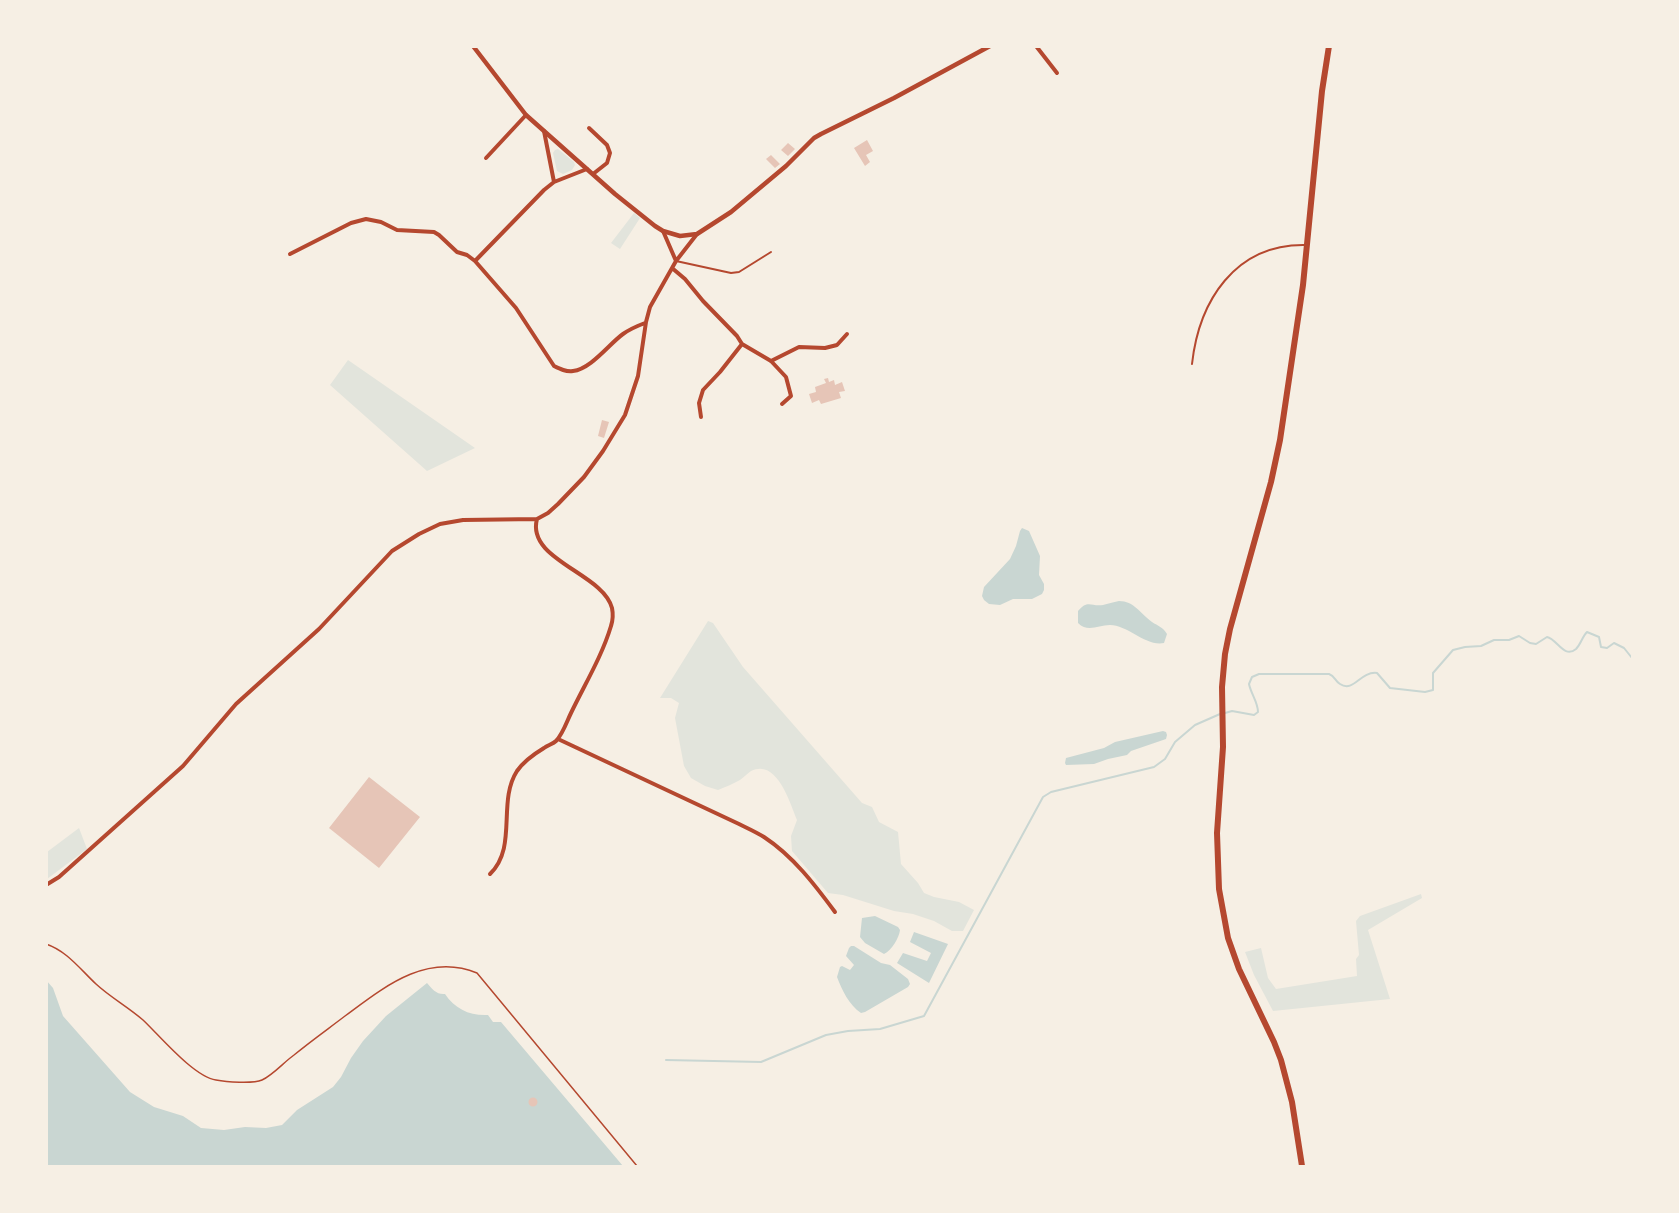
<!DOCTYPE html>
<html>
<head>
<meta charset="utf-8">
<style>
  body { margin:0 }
  #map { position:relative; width:1679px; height:1213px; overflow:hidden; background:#f6efe4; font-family:"Work Sans",sans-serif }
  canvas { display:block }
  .frame { position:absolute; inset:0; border:48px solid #f6efe4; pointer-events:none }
</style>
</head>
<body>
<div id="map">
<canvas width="1679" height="1213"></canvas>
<div class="frame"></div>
</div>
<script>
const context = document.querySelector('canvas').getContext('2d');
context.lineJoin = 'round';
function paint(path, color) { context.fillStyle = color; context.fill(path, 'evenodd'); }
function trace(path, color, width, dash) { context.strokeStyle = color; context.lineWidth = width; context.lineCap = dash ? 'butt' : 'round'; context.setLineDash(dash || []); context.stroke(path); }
paint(new Path2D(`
  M558,149l16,13 1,3 -3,5 -9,4 -6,-3 -4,-18 2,-3z
  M634,213l6,5 -20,31 -9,-6z
  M348,360l127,88 -48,23 -97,-86z
  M708,621l5,2 30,44 119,136 10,4 7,15 19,10 3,32 17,19 6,10 10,4 25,5 15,8 -11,21h-11l-18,-10 -21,-7 -19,-3 -51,-16 -15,-2 -36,-42 -1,-15 6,-16c-7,-17 -20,-62 -46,-49 -4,3 -7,6 -11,9 -7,4 -15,7 -22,10l-13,-4 -14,-8 -7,-12 -9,-48 4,-15 -8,-5h-11z
  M79,828l8,21 -40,30v-27z
  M1421,894l1,4 -54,32 22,69 -117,12 -19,-36 -9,-23 16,-4 7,30 8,11 81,-13 -1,-17 3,-4 -3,-34 4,-5z`), '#e2e4dc');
paint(new Path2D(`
  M1022,528l7,3 11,25 -1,19 5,9v6l-2,4 -10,5h-19l-13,6 -11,-1 -5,-4 -2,-4 2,-9 26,-28 6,-13 4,-15z
  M1119,601c15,0 21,12 33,21 6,4 11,5 15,12l-3,9c-18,4 -36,-18 -54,-18 -12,0 -22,8 -32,-2v-12c10,-12 13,-4 25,-6 5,-1 10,-3 16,-4z
  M1163,731l3,1 1,3 -1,4 -35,12 -4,4 -19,4 -14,5 -28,1 -1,-2 1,-5 38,-10 11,-6z
  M875,916l23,11 2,3c-1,8 -8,20 -16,24l-19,-11 -5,-6 2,-19z
  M914,932l34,12 -19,39 -32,-20 6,-10 24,8 4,-8 -21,-11z
  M851,946h3l27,17 9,2 18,14 2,5 -2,3 -43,25 -4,1c-12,-8 -19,-23 -24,-36l3,-10 2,-1 8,4 4,-5 -8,-9 3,-8z
  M46,980l7,8 10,28 67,76 24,15 29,9 18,12 23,2 21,-3 21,1 16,-3 15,-15 36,-23 8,-10 10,-19 12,-17 23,-25 41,-33c5,6 10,12 18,11 10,15 25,22 43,21l5,7h8l122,144h-576z`), '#c9d6d2');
trace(new Path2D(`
  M1225,713l7,-2 22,4 4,-3c0,-10 -7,-18 -9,-28l3,-7 7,-3h70c6,2 6,7 11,10 14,9 20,-13 37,-11l13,15 35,4 8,-2v-17l20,-23 12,-3 16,-1 13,-6h15l10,-4 11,7 6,1 11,-7c10,2 17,22 29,12 5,-5 6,-12 11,-17l12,5 2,10 6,1 7,-5 10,5 8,10
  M666,1060l95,2 65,-27 22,-4 32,-2 44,-13 119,-219 8,-5 103,-25 11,-8 10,-17 20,-17 25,-11`), '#c9d6d2', 2);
paint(new Path2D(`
  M867,140l6,11 -7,4 4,7 -5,4 -11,-18z
  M788,143l7,6 -7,7 -7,-6z
  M771,155l9,9 -5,4 -9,-9z
  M828,378l1,4 5,-2 1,5 7,-3 3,9 -6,1 2,6 -20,6 -2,-4 -7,3 -3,-9 7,-2 -1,-5 11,-4 -2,-4z
  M602,420l7,2 -5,16 -6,-2z
  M369,777l51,40 -41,51 -50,-40z
  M528.5 1102a4.5 4.5 0 1 1 9 0a4.5 4.5 0 1 1-9 0Z`), '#e6c5b7');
trace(new Path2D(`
  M46,944c21,7 34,25 50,40 14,13 32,23 47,36 17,16 51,57 73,60 10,2 37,4 46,0 11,-5 22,-18 32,-25 17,-14 34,-26 51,-39 38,-28 81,-64 132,-43l160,193`), '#b5482f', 1.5);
trace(new Path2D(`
  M676,261l55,12 8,-1 32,-20
  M1192,364c7,-63 43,-120 113,-119`), '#b5482f', 2);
trace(new Path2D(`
  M1036,46l21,27
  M589,128l18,17 3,8 -3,10 -14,11
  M544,131l10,51
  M486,158l40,-43
  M663,231l13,30
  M290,254l61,-31 15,-4 15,3 16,8 37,2 5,3 18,17 10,3 8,6 41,47 38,58c6,3 12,6 19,5 18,-2 36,-27 50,-37 7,-5 14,-8 22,-11
  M475,261l69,-71 10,-8 33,-13
  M672,268l13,11 18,22 34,35 5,8 29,17 15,16 5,19 -9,8
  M771,361l28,-14 26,1 12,-3 10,-11
  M701,417l-2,-14 4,-13 17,-18 22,-28
  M558,739l181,85c8,4 17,8 25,13 29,19 51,48 71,75
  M490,874c28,-27 7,-72 27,-103 7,-10 17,-17 27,-23 4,-3 9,-4 12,-7 7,-7 11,-20 15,-28 14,-29 31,-57 40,-87 2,-6 2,-13 1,-18 -9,-35 -86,-48 -75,-89
  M46,885l13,-8 124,-111 53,-62 83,-75 73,-78 27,-17 21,-10 23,-4 74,-1 11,-6 10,-9 26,-27 19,-26 22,-36 13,-39 8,-54 4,-15 26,-46 21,-27`), '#b5482f', 4);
trace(new Path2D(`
  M473,46l53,69 89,79 40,32 8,5 17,5 17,-2 34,-22 55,-46 28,-28 7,-4 73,-36 96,-52`), '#b5482f', 4.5);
trace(new Path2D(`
  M1302,1166l-10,-64 -11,-42 -7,-18 -35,-73 -11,-31 -9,-49 -2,-56 6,-86 -1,-60 3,-33 5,-25 41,-147 9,-42 23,-155 19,-194 7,-45`), '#b5482f', 6);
</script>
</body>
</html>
